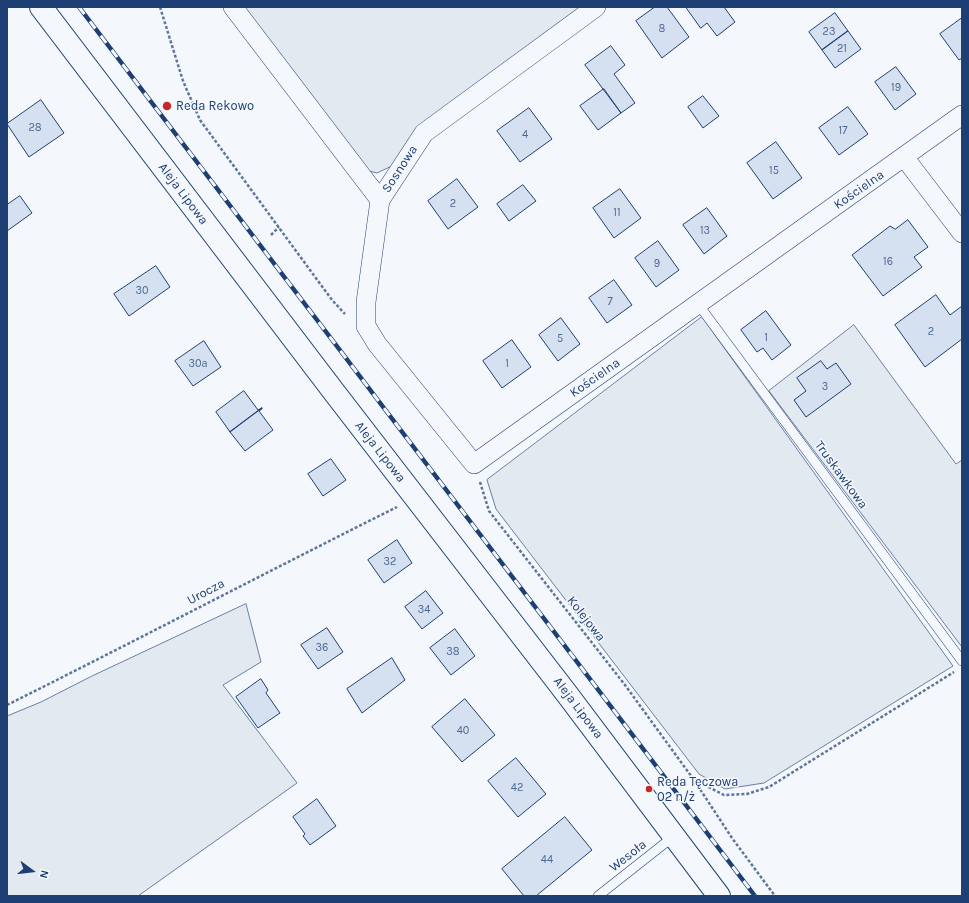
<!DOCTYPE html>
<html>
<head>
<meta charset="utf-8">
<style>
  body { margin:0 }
  #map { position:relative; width:969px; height:903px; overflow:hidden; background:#f4f7fb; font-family:Karla,sans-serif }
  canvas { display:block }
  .frame { position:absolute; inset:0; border:8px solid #1d3f73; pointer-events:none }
  .north { position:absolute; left:12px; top:851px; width:40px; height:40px; -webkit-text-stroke:3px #f4f7fb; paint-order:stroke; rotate:105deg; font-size:11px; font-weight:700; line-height:16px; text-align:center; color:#1d3f73 }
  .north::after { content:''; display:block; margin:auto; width:14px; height:18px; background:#1d3f73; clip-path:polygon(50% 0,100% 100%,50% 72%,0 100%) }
</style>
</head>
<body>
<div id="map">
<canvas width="969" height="903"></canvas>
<div class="frame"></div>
<div class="north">N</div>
</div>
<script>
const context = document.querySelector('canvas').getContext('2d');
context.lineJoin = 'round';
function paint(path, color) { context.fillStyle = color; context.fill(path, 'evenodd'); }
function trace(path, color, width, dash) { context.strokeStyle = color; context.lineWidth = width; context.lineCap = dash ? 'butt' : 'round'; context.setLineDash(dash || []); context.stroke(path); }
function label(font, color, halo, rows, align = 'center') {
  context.font = font + ' Karla,sans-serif'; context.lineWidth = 3; context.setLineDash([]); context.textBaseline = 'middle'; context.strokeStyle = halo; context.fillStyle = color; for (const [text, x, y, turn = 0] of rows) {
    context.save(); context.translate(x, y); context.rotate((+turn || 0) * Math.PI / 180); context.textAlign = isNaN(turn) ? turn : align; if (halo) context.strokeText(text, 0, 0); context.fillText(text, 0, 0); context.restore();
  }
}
const green = new Path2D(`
  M243,7h339l-186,157 -19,9 -16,-4z
  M702,317l251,349 -189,117 -39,6 -26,-15 -203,-265 -9,-29z
  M854,325l102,139 6,-4v187l-193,-256z
  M246,604l15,58 -38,23 74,98 -159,113h-131v-180l34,-14 49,-25z`);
paint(green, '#e3e9f0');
trace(green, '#687fa3', 1);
const building = new Path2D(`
  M655,7h12l22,30 -27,21 -26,-37z
  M686,7h38l11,15 -18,14 -10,-13 -6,5z
  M835,13l13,18 -26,19 -13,-18z
  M962,18v40l-3,2 -19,-26z
  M848,31l13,18 -26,19 -13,-18z
  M611,46l14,19 -11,9 21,29 -14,10 -36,-48z
  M896,67l20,27 -21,16 -20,-28z
  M604,89l17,24 -23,17 -18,-24z
  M703,96l16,20 -16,12 -15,-21z
  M41,100l23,33 -35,24 -22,-33z
  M848,107l20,27 -29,21 -20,-27z
  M529,108l23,31 -32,23 -23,-31z
  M776,142l26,36 -29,21 -26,-36z
  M457,179l21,28 -30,22 -20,-28z
  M523,185l13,16 -27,20 -12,-17z
  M620,189l21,29 -27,20 -21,-30z
  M20,196l12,17 -25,18v-26z
  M707,208l20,28 -23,18 -21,-29z
  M908,220l20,27 -14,10 8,10 -39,29 -31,-41 38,-29 5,3z
  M658,241l21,29 -23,17 -21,-29z
  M156,266l14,21 -41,29 -15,-22z
  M614,280l18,25 -25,18 -18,-25z
  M936,295l14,20 12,-9v33l-37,28 -30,-42z
  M766,311l25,34 -19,15 -9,-12 -6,4 -16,-22z
  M561,318l19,26 -22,17 -19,-26z
  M512,340l19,27 -29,21 -19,-27z
  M204,341l17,26 -28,19 -18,-25z
  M821,361l6,8 9,-6 15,21 -45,33 -12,-17 12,-9 -9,-13z
  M244,391l14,19 4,-2 -32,24 -14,-20z
  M262,408v1l-3,2 14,19 -28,21 -15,-19z
  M331,459l15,21 -23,16 -15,-22z
  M397,540l15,23 -28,20 -16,-23z
  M426,591l17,22 -21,16 -17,-22z
  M327,628l16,24 -25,17 -17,-24z
  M455,629l20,27 -24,19 -21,-27z
  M392,658l13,22 -43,33 -15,-24z
  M261,679l7,11 -2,3 14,20 -22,15 -22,-31z
  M465,699l30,36 -33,27 -30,-35z
  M516,758l30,36 -28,23 -30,-36z
  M317,799l19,27 -26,19 -7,-9 2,-2 -12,-17z
  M565,817l27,33 -56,46h-12l-22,-27z`);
paint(building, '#d5e0f0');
trace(building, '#1d3f73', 1);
const service = new Path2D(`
  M698,304l264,357
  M598,896l76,-60`);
const minor = new Path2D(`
  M233,7l147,193
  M596,7l-172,126 -44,67 -14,102v24l11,18 97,120 488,-349
  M904,157l58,76`);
const tertiary = new Path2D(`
  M41,7l293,385 233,302 152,202`);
trace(service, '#1d3f73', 10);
trace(minor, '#1d3f73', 20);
trace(tertiary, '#1d3f73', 24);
trace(new Path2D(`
  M160,7l23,74 17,39 132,180 13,14
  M271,235l8,-8
  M480,482l9,29 136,174 69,95 38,58 43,58
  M7,705c130,-65 260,-133 390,-198
  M695,780l29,15 23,-1 22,-7 185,-115`), '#5e769c', 2.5, [3, 2]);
trace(service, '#f4f7fb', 9);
trace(minor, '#f4f7fb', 19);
trace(tertiary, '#f4f7fb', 22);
const rail = new Path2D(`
  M79,7l676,889`);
trace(rail, '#1d3f73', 4.5);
trace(rail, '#f4f7fb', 3, [9]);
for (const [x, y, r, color] of [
  [167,106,5,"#c62828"],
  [649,789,4,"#c62828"]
]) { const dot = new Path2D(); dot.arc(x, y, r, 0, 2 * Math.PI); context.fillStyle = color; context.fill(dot); trace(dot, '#f4f7fb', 1.5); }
label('11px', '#4b6792', null, [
  ["8",662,29],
  ["23",829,32],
  ["21",842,49],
  ["19",896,88],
  ["28",35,128],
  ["17",843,131],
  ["4",525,135],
  ["15",774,171],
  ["2",453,204],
  ["11",617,213],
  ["13",705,231],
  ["16",888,262],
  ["9",657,264],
  ["30",142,291],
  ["7",610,302],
  ["2",931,332],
  ["1",766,338],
  ["5",560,339],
  ["30a",198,364],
  ["1",507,364],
  ["3",825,387],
  ["32",390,562],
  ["34",424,610],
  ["36",322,648],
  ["38",453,652],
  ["40",463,731],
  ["42",517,788],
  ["44",547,860]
]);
label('13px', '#1d3f73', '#f4f7fb', [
  ["Reda Rekowo",176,106],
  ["Reda Tęczowa",657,782],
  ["02 n/ż",657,797]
], 'left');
label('13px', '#1d3f73', '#f4f7fb', [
  ["Sosnowa",400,169,-57],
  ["Kościelna",859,190,-35],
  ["Aleja Lipowa",183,194,53],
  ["Kościelna",595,378,-35],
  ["Aleja Lipowa",380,452,52],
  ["Truskawkowa",841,475,54],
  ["Urocza",206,592,-28],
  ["Kolejowa",586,619,52],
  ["Aleja Lipowa",578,708,53],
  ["Wesoła",628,856,-38]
]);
</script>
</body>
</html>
